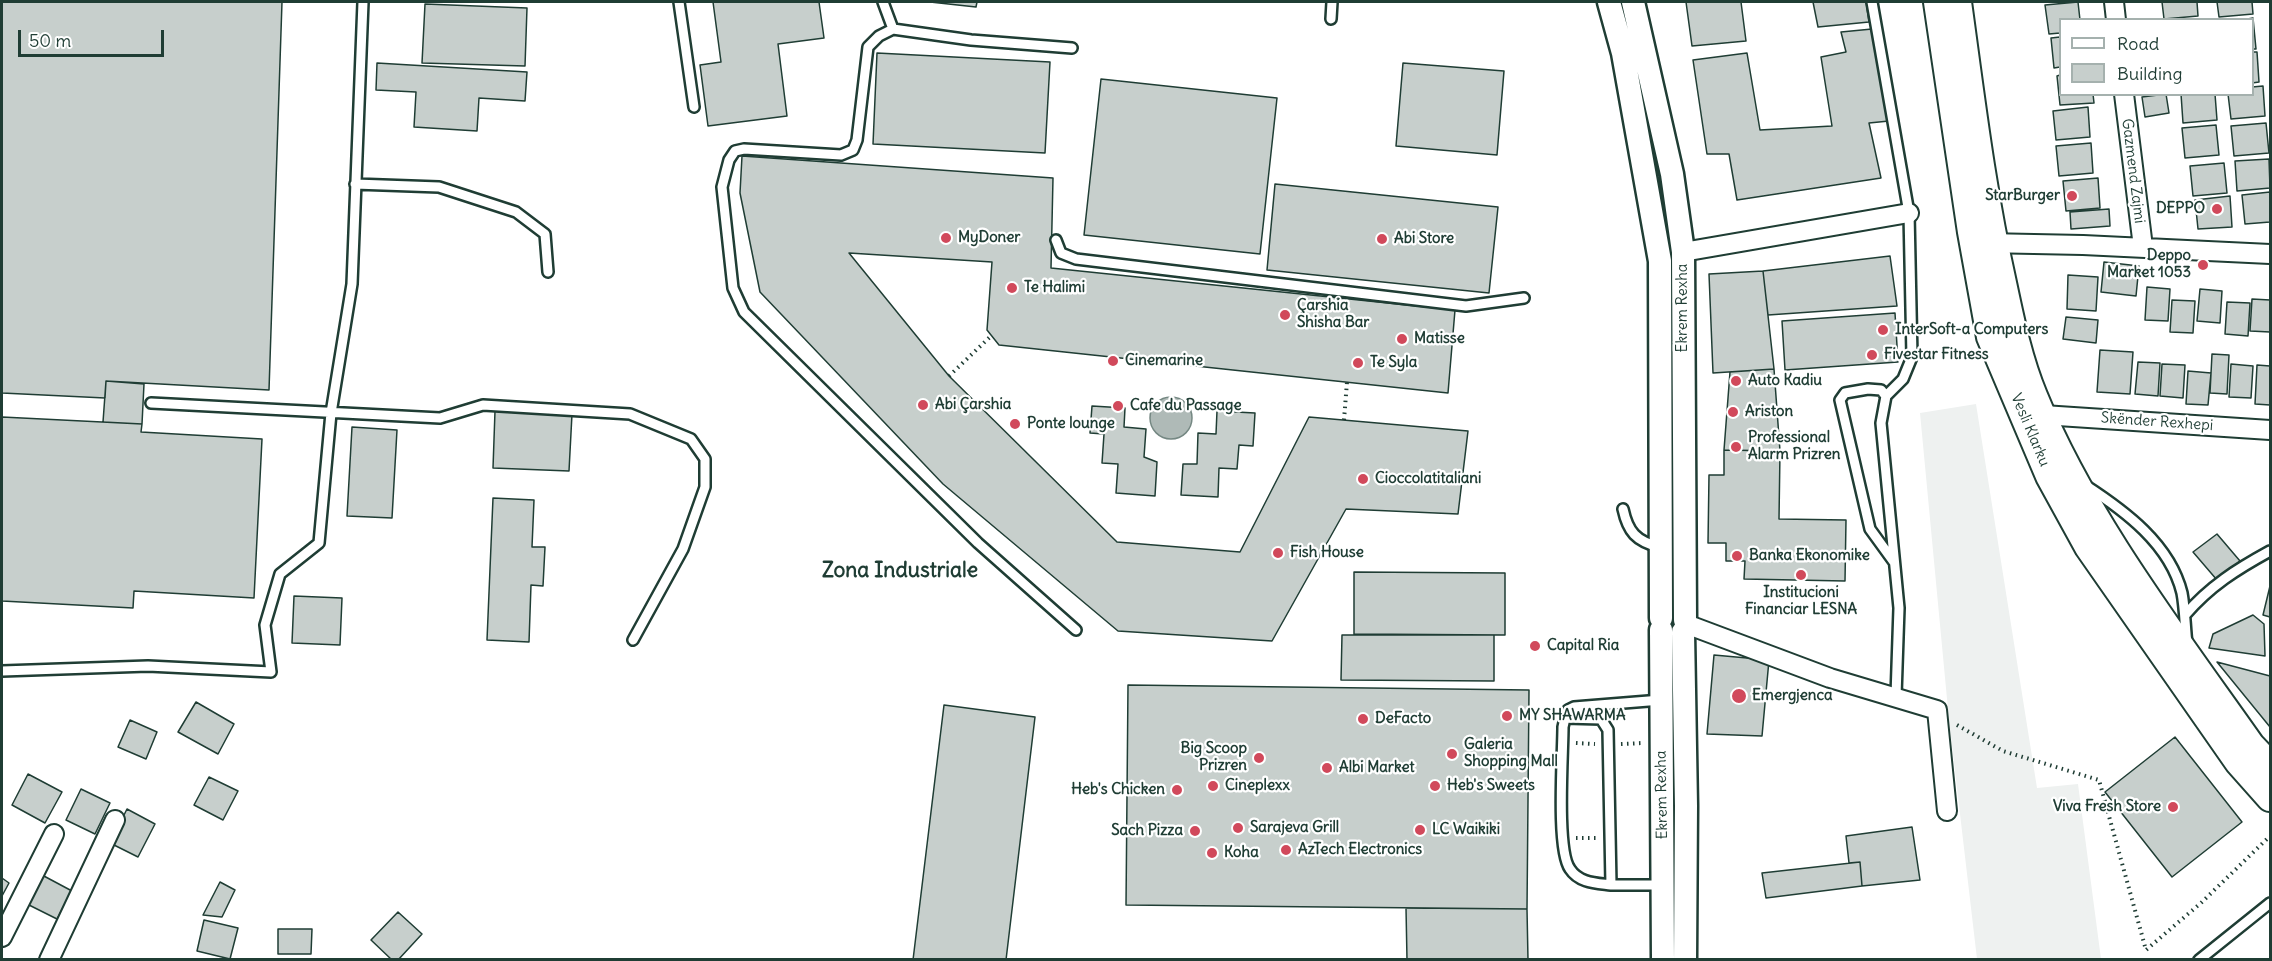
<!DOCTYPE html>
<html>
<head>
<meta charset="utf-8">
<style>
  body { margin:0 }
  #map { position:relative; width:2272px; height:961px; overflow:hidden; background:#fff; font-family:Delius,sans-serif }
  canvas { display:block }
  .frame { position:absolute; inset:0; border:3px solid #1f3d34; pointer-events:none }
  .legend { position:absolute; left:2059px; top:18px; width:195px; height:78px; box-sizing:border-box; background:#fff; border:2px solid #a5b1ae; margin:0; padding:8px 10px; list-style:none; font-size:18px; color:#1f3d34 }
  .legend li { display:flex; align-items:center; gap:12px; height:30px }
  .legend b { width:30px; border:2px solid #a5b1ae }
  .scale { position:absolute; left:18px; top:30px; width:146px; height:27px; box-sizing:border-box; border:3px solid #1f3d34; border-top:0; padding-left:8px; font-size:18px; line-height:21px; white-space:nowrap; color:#1f3d34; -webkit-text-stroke:4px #fff; paint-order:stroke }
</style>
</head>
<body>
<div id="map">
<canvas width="2272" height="961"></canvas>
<div class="frame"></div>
<ul class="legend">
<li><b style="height:8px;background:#fff"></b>Road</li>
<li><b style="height:16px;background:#c7cfcc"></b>Building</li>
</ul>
<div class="scale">50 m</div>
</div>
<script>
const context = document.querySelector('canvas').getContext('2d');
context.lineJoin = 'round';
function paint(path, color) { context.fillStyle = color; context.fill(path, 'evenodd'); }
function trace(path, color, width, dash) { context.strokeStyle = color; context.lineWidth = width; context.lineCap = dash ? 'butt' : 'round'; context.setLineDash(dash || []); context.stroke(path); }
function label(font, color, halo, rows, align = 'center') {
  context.font = font + ' Delius,sans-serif'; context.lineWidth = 4.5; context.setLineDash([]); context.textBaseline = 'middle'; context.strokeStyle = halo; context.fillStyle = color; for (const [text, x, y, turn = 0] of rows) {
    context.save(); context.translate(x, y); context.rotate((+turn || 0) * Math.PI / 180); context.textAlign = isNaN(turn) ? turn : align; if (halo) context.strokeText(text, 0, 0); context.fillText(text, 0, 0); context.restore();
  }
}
paint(new Path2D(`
  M1976,404l61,384 41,-4 23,175h-124l-28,-239 -29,-307z`), '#eef1f0');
const water = new Path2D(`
  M1150 418a21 21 0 1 1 42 0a21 21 0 1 1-42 0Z`);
paint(water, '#afbab7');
trace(water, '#758883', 1.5);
const building = new Path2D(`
  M2,2h280l-13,388 -163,-9 -1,17 -103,-5z
  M713,2h106l5,36 -46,6 9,72 -79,10 -8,-61 21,-3z
  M930,2h47l-1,5z
  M1686,2h55l5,39 -54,5z
  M1813,2h53l3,20 -51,5z
  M2078,2l2,18h-20v13l-11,1 -4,-29z
  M2162,2h35l1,14 -34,3z
  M2217,2h35l1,12 -34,3z
  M425,4l102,4 -2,58 -103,-3z
  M2253,18l3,31h-4v-29h-10z
  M1872,29l17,92 -20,2 12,55 -144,22 -8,-46h-22l-14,-94 54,-7 13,77 72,-4 -11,-69 25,-5 -5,-20z
  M2060,37v30l-6,1 -3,-30z
  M2252,52h5l2,30 -7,1z
  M877,53l173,9 -5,91 -172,-9z
  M377,63l150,9 -2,29 -46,-3 -2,33 -63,-4 2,-35 -40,-2z
  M1403,63l101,8 -7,84 -101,-9z
  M2060,75v19h33l1,9 -34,2 -3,-29z
  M1101,79l176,19 -17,156 -176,-19z
  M2263,86l2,30 -34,3 -3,-25h24v-7z
  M2166,94l3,19 -24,4 -3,-20z
  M2181,94h34l2,26 -34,3z
  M2088,107l2,30 -34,3 -3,-29z
  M2266,123l3,30 -35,3 -3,-30z
  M2216,125l3,30 -34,3 -3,-30z
  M2091,143l2,30 -34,3 -3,-30z
  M742,156l311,22 -2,90 404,42 -7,83 -449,-48 -12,-15 5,-68 -143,-9 100,123 168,166 123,10 69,-135 159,14 -10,83 -112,-5 -74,132 -154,-10 -175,-147 -183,-192 -20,-99z
  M2269,159l1,29 -33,3 -2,-30z
  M2224,163l3,30 -34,3 -3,-30z
  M2098,178l2,30 -34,3 -3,-30z
  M1275,184l223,23 -9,86 -222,-23z
  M2270,192v30l-25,2 -3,-29z
  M2230,196l2,31 -34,2 -3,-29z
  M2109,209l1,17 -39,3 -1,-17z
  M1890,256l7,50 -129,9 -5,-44z
  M2104,262l35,4 -3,30 -35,-4z
  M1763,271l11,98 -61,4 -4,-99z
  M2068,275l30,2 -2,34 -29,-2z
  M2147,287l23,2 -2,32 -23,-1z
  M2200,289l22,2 -2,32 -23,-2z
  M2252,299l18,1v32l-20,-1z
  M2172,300l23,1 -2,32 -23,-1z
  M2227,302l23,1 -2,33 -23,-2z
  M1895,313l3,49 -113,8 -3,-49z
  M2066,317l32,3 -2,23 -33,-4z
  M2100,350l33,2 -3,42 -33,-2z
  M2212,354l17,1 -2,39 -17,-1z
  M2138,362l22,1 -2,33 -23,-2z
  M2162,364l23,1 -2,33 -23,-2z
  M2231,364l22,2 -2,32 -22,-1z
  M2257,365l13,1v39l-15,-1z
  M1774,369l6,82 -56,-1 6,-78z
  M2188,371l23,2 -3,32 -22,-1z
  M106,381l38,3 -2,40 -39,-2z
  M1092,406l33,2 -1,19 22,2 -2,28 13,5 -2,34 -39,-3 2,-29 -16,-1 2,-29 -14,-1z
  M495,411l77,3 -3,57 -76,-3z
  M1217,411l38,2 -2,33 -14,-1 -2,24 -18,-1 -1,29 -37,-2 2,-31h14l1,-31 18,1z
  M2,417l140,7 -1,8 121,7 -8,159 -120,-7 -1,17 -131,-7z
  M352,427l45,3 -5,88 -45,-2z
  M1724,450l56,1 -1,68 67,1 -1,61 -101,-2 1,-18h-19v-18h-18l1,-68h15z
  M493,498l41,2 -2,47h13l-2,39 -12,-1 -2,57 -42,-2z
  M2217,534l23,27 -23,19 -24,-28z
  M1354,572l151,1v62l-151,-1z
  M2270,586v31l-7,-2z
  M294,596l48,2 -2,47 -48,-2z
  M2253,615l11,9 1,32 -56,-8 4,-14z
  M1342,635h152v46l-153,-1z
  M1714,655l55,5 -7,76 -55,-2z
  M2217,662l53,14v51z
  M1128,685l401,5 -2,219 -401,-4z
  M196,702l38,22 -16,30 -40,-22z
  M944,705l91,12 -29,243h-93z
  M130,720l27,12 -11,27 -28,-12z
  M2175,737l67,85 -70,55 -67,-85z
  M28,774l34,18 -17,31 -33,-18z
  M209,777l29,14 -15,29 -29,-15z
  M81,789l29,14 -15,31 -29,-14z
  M127,809l28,15 -17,33 -28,-14z
  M1912,827l8,53 -58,6 -2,-24 -11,1 -3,-27z
  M1860,862l2,24 -96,12 -4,-25z
  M42,875l30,16 -15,28 -30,-15z
  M2,878l7,5 -7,13z
  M220,882l15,8 -13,27 -19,-2z
  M1406,908l121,1 1,51h-121z
  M398,912l24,22 -24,26h-6l-21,-20z
  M204,920l34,8 -8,31 -33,-8z
  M278,929h34l-1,25h-33z`);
paint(building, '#c7cfcc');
trace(building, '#1f3d34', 1.5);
const service = new Path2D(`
  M679,2l15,105
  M883,2l10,27 78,11 101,8
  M1872,2l37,211 3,144 -9,22 -17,17 -5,27 18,185 -3,88
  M1331,19l1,-17
  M893,29l-14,7 -11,11 -11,93 -4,10 -12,5 -97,-6 -9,2 -6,9 -7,27 11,101 11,24 234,231 98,87
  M355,184l84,3 77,25 29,22 3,38
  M1056,240l5,13 15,6 390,47 58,-8
  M1886,396l-5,-6 -13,-1 -23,4 -5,7 30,129 24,33
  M151,403l289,15 43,-13 147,9 61,25 14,20v28l-22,62 -50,91
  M2085,485c40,26 85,59 97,108 3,16 3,34 5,51
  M1623,509c5,23 13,32 36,38
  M2185,615c25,-29 52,-46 85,-64
  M2,671l146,-5 123,6 -6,-47 15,-51 39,-31 12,-130 21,-129 11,-282
  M1565,718l36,1 7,11 3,155c-15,-2 -32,-2 -41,-16 -14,-19 -7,-115 -7,-142z
  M1565,718l3,-8 6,-3 87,-7
  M1611,885h50
  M2199,960l71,-57`);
const minor = new Path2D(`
  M2114,2l2,18
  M2124,94l19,153
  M1985,243l98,2 187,9
  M1683,252l226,-39
  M2043,415l227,15
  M1686,624l144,54 107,32 10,101
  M2,937l52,-103
  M49,960l66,-140`);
const tertiary = new Path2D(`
  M1609,2l14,51 37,208 1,357
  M1633,2l39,172 11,78 2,368
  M1661,630l2,330
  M1683,632l3,174 -1,154`);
const secondary = new Path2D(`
  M1937,2l34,230 19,105 59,139 39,71 150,215 32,36
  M1958,2c13,94 24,188 45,281 8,38 16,77 31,113 50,123 141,241 217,349l19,20`);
trace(service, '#1f3d34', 14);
trace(minor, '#1f3d34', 22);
trace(tertiary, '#1f3d34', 27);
trace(secondary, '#1f3d34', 30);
trace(new Path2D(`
  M949,376l42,-40
  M1344,420l3,-38
  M1957,725l46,26 96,29 47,170 56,-48 68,-66
  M1576,743l19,1
  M1621,744l22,-1
  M1576,838h22`), '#1f3d34', 4, [1.5, 4.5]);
trace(service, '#fff', 9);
trace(minor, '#fff', 18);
trace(tertiary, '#fff', 22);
trace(secondary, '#fff', 26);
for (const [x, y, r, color] of [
  [2072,196,6,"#d1495b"],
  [2217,209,6,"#d1495b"],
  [946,238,6,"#d1495b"],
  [1382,239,6,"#d1495b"],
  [2203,265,6,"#d1495b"],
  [1012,288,6,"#d1495b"],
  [1285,315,6,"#d1495b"],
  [1883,330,6,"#d1495b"],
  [1402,339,6,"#d1495b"],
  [1872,355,6,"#d1495b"],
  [1113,361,6,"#d1495b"],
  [1358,363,6,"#d1495b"],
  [1736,381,6,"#d1495b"],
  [923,405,6,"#d1495b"],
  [1118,406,6,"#d1495b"],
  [1733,412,6,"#d1495b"],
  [1015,424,6,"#d1495b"],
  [1736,447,6,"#d1495b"],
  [1363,479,6,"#d1495b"],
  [1278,553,6,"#d1495b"],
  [1737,556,6,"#d1495b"],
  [1801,575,6,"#d1495b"],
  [1535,646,6,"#d1495b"],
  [1739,696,8,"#d1495b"],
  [1507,716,6,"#d1495b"],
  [1363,719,6,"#d1495b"],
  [1452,754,6,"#d1495b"],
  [1259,758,6,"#d1495b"],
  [1327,768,6,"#d1495b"],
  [1213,786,6,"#d1495b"],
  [1435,786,6,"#d1495b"],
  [1177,790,6,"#d1495b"],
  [2173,807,6,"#d1495b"],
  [1238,828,6,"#d1495b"],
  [1420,830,6,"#d1495b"],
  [1195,831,6,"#d1495b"],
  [1286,850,6,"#d1495b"],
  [1212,853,6,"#d1495b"]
]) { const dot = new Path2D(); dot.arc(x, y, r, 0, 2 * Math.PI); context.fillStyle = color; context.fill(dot); trace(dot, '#fff', 2); }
label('15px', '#1f3d34', '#fff', [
  ["Gazmend Zajmi",2133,171,83],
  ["Ekrem Rexha",1683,308,-90],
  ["Skënder Rexhepi",2157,422,4],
  ["Vesli Klarku",2030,430,67],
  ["Ekrem Rexha",1662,795,-91]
]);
label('bold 15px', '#1f3d34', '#fff', [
  ["StarBurger",2060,196,"right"],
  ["DEPPO",2205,209,"right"],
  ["MyDoner",958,238],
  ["Abi Store",1394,239],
  ["Deppo",2191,256,"right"],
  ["Market 1053",2191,273,"right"],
  ["Te Halimi",1024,288],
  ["Çarshia",1297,306],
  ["Shisha Bar",1297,323],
  ["InterSoft-a Computers",1895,330],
  ["Matisse",1414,339],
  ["Fivestar Fitness",1884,355],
  ["Cinemarine",1125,361],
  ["Te Syla",1370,363],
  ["Auto Kadiu",1748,381],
  ["Abi Çarshia",935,405],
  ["Cafe du Passage",1130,406],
  ["Ariston",1745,412],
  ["Ponte lounge",1027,424],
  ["Professional",1748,438],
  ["Alarm Prizren",1748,455],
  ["Cioccolatitaliani",1375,479],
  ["Fish House",1290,553],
  ["Banka Ekonomike",1749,556],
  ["Institucioni",1801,593,"center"],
  ["Financiar LESNA",1801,610,"center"],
  ["Capital Ria",1547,646],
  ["Emergjenca",1752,696],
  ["MY SHAWARMA",1519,716],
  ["DeFacto",1375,719],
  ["Galeria",1464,745],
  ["Shopping Mall",1464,762],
  ["Big Scoop",1247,749,"right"],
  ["Prizren",1247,766,"right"],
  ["Albi Market",1339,768],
  ["Cineplexx",1225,786],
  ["Heb's Sweets",1447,786],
  ["Heb's Chicken",1165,790,"right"],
  ["Viva Fresh Store",2161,807,"right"],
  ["Sarajeva Grill",1250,828],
  ["LC Waikiki",1432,830],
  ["Sach Pizza",1183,831,"right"],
  ["AzTech Electronics",1298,850],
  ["Koha",1224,853]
], 'left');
label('bold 21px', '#1f3d34', '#fff', [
  ["Zona Industriale",900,571]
]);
</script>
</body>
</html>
